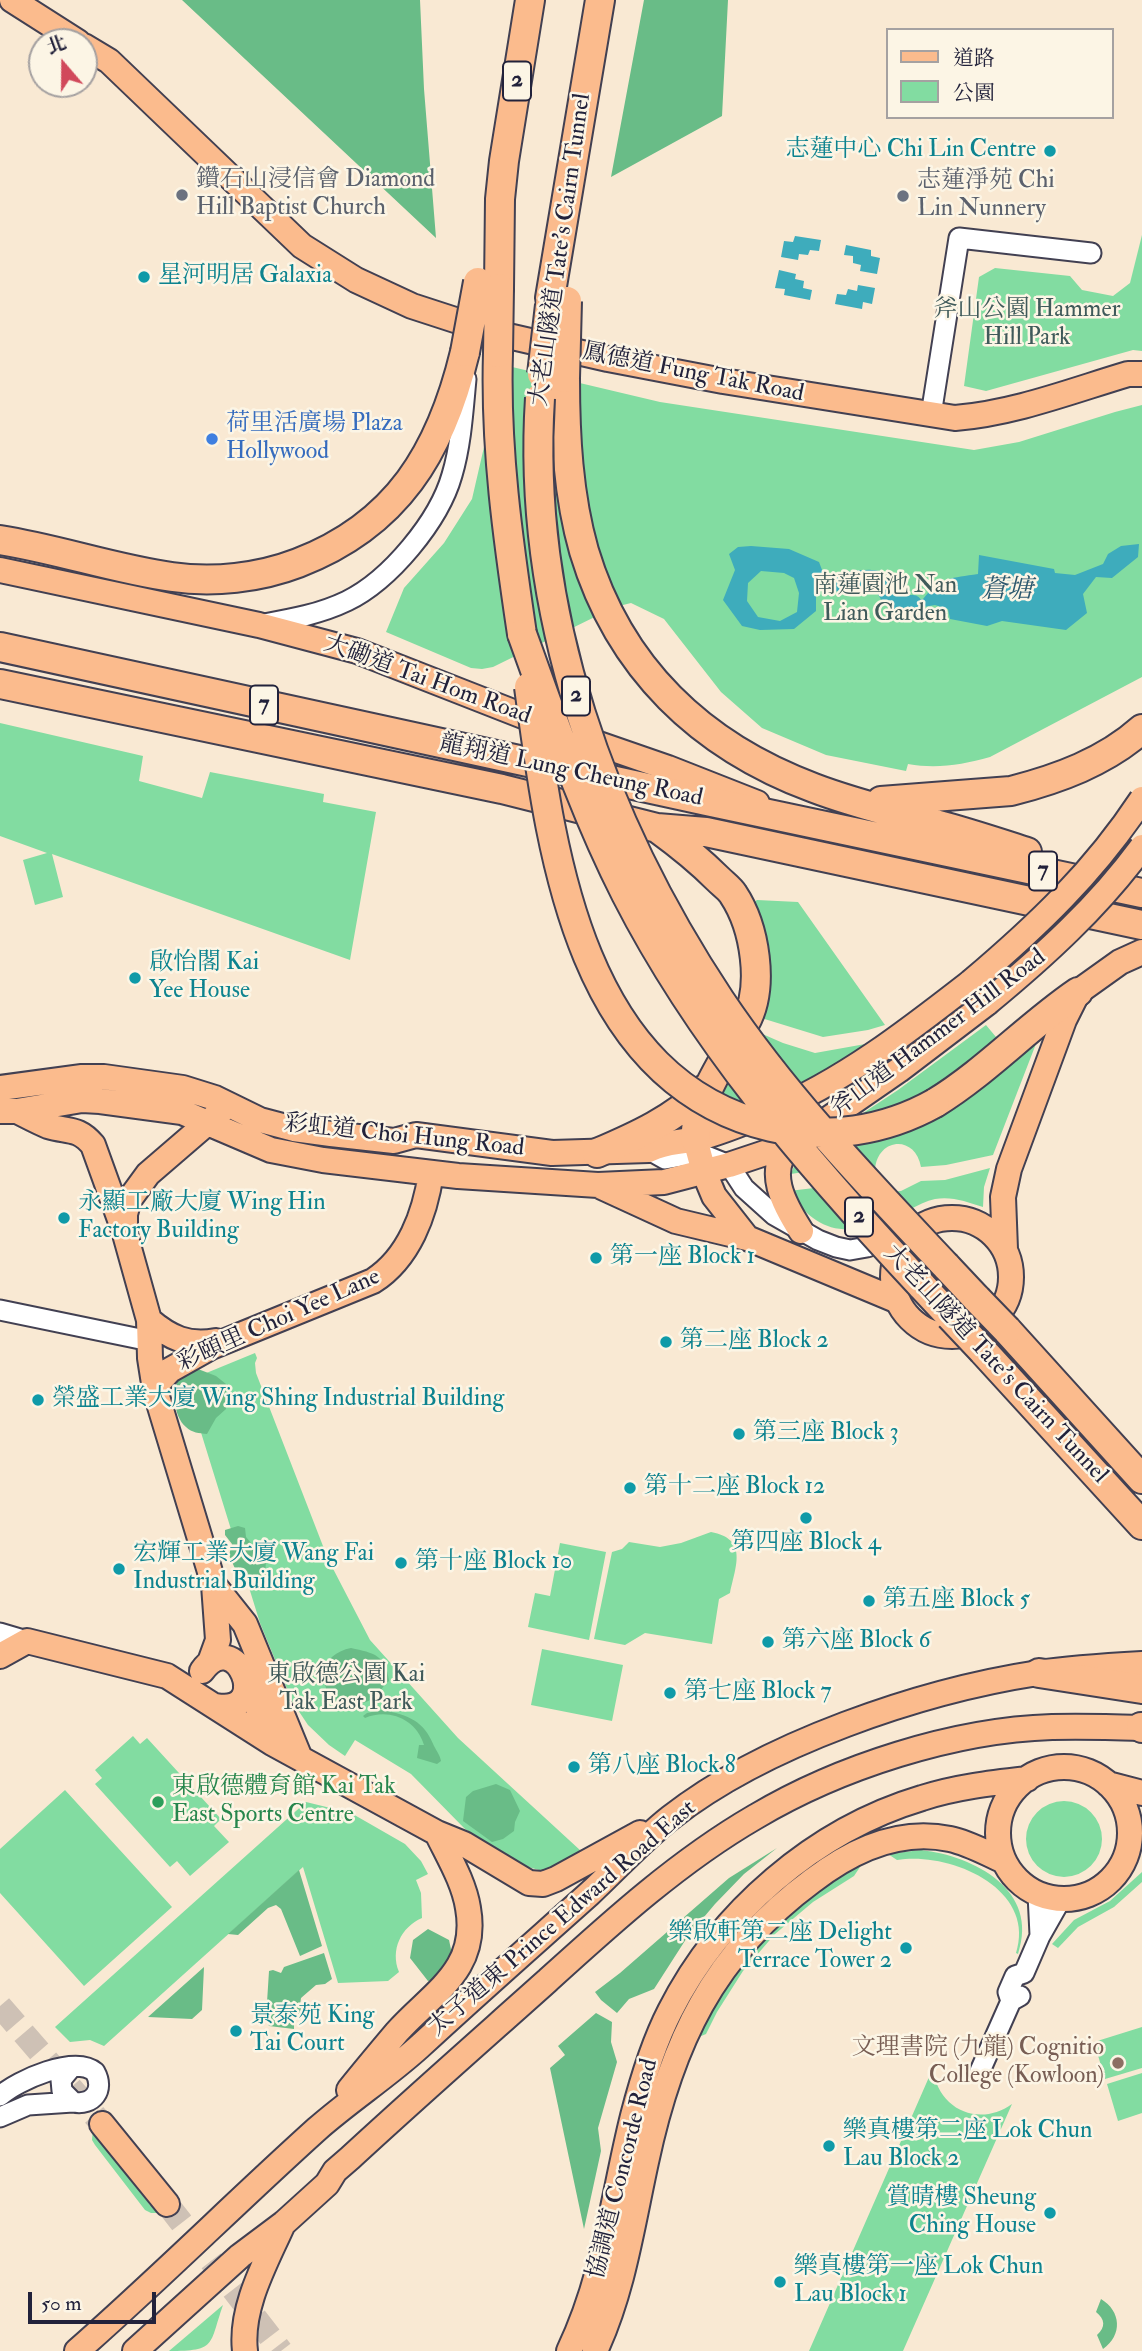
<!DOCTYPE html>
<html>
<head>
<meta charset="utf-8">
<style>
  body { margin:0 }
  #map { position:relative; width:1142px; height:2351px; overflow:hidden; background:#f9e9d3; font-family:"IM FELL Double Pica","Noto Serif TC",serif }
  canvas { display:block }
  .legend { position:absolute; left:886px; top:28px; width:228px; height:91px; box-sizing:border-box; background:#fcf5e5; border:2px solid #a5a1a1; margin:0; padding:9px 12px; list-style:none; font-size:21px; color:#22223b }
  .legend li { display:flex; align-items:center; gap:14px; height:35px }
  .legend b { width:35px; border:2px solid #a5a1a1 }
  .north { position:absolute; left:28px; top:28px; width:70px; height:70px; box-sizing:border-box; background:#fcf5e5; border:2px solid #a5a1a1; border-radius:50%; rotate:340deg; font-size:19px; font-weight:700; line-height:28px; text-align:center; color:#22223b }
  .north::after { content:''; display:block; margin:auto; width:24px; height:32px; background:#d1495b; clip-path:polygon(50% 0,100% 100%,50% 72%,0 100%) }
  .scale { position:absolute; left:28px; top:2292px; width:128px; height:32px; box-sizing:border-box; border:4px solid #22223b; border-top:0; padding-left:9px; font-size:21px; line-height:24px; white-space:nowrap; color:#22223b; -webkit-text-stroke:5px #fcf5e5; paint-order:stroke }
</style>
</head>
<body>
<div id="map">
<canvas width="1142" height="2351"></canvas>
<ul class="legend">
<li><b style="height:9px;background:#fbbb8d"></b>道路</li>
<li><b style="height:19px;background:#82dca1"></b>公園</li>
</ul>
<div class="north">北</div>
<div class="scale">50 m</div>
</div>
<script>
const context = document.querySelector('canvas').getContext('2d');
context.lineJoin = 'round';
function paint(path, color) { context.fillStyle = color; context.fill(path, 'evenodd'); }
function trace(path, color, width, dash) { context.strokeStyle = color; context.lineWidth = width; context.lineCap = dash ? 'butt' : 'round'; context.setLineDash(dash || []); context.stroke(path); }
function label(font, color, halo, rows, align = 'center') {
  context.font = font + ' "IM FELL Double Pica","Noto Serif TC",serif'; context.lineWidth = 5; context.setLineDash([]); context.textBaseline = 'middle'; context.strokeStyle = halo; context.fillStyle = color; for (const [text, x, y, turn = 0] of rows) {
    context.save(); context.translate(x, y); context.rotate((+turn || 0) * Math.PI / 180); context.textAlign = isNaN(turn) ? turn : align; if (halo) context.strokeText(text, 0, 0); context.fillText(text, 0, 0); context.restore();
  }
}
paint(new Path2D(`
  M1142,235v116l-9,-1 -147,41 -22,-5 15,-109 16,-9 75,8 12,14 31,6 17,-13z
  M508,366l152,36 314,48 45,-8 96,-30 27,-7v272l-152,80c-28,8 -54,12 -82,7l-2,7 -80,-16 -64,-27 -41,-36 -57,-73 -33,-16 -16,4 -122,60 -11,2 -11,-1 -85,-36 18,-44 40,-45 28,-44 27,-117z
  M0,723l143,33 -4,25 63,17 8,-26 114,22 -1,8 53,10 -26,148 -298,-106 11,43 -28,8 -12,-45 24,-7 -47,-17z
  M757,900l41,2 87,123 -17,5 -45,7 -65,-20 -12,-109z
  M986,1025l15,18 38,-7 -46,119 -47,10 -25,2c-6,-33 -44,-29 -46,3h-59l-25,4 7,-18 100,-66z
  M751,1029l32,14 32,10 56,-10 -59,36 -60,27 -45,-4z
  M990,1168l-6,19 -1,20c-16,-5 -31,-11 -48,-8 -17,4 -33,16 -49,22 -43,17 -72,9 -97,-30l25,-3 69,-2 7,6 11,-1 20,-10 24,-1z
  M255,1353l2,5 -2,5 1,10 72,186 42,81 88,98 123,113 -5,6 -33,14 -15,-4 -63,-38 -54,-55 -56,-34 -10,16 -16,-11 -21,-20 -16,-24 -32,-78 -70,-226 9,-21z
  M711,1532c37,7 25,33 19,61l-11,6 -7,45 -67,-11 -20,12 -31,-6 18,-87 10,-3 7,-7 31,5 21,-4z
  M560,1543l46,9 -17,88 -61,-13 7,-34 15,3z
  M542,1649l81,16 -11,56 -81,-16z
  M133,1736l7,8 7,-6 74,81 -7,7 15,16 -39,34 -13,-15 -7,6 -75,-83 7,-6 -7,-8z
  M65,1790l107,117 -88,79 -84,-93v-44z
  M1026 1839a38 38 0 1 1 76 0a38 38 0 1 1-76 0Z
  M306,1802l45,11 54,31 16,17 7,13 -12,6 5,13 1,25c-21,9 -32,32 -23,54l-11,9 -50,2 -35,-116 -199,179 -14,-6 -20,2 -15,-15z
  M921,1850c53,6 119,40 97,104l-2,-1c21,-65 -67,-102 -119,-93l-9,-6z
  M862,1864l-8,12 -41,26 -38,32 -32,37 -26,41 -11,22 -12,5 52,-84 53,-51z
  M1142,1872v10l-28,25 -36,20 -20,21 -6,-4 22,-24 36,-19z
  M1142,2027v41l-37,11 -11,-37z
  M933,2068c4,41 46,60 79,36l-109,247h-94z
  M1142,2073v40l-24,8 -11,-37z
  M108,2118l12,6 -5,-3 -18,14 2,5 51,65 7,3 14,-16 -1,-5 3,7 -9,19h-13l-6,-3 -50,-65 -3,-5 1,-12z
  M223,2305c-14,40 -6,46 -54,46z`), '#82dca1');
paint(new Path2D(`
  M182,0h238l4,89 12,149z
  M644,0h84l-6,116 -111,61z
  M198,1369l18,7 10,8v25l-10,9 -9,16c-8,-1 -15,-1 -21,-7 -13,-11 -14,-38 -6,-52z
  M238,1526l7,2 1,9 20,24 -1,14 -9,5h-16l-11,-25 3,-11 -7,-9v-5z
  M351,1648c23,5 35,7 38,33 -6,4 -7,9 -12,14 -9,10 -28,11 -41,10l-8,-12 -8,-21c8,-13 16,-21 31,-24z
  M382,1710c27,5 42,11 52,36 3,6 6,9 7,15l-4,3 -20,-6 2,-13h5c-8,-26 -35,-37 -59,-27l-2,-2 4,-3z
  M496,1784l14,6 10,21 -5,11 -1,9 -11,8 -11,3 -29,-21 3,-24 7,-6z
  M777,1848l-33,26 -29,30 -27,32 -34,53 -25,10 -12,14 -16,-13 -6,-8 25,-19 109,-95z
  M299,1870l23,76 -22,10 -19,-47 -5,-4 -8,3 -30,27 -10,-1z
  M428,1929l21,11 3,14 -13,25 -11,2 -18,-23 3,-18z
  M324,1953l8,26 -7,5 -9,1 -15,13 -1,7 4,5 -10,8v11l-25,-3 -3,-8 3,-47 4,-1 8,3 3,-6z
  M204,1967l-2,43 -10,9 -44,-2z
  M596,2013l16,9 -1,20 6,20 -19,66 3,23 -17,78 -34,-161 15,-13 -7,-9z
  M1101,2299c20,12 22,36 2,50l-6,-14c9,-8 8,-16 -1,-23z`), '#69bc87');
paint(new Path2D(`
  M795,236l26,4 -2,11 -9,-1 -2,5 -9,-1 -1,6 -17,-3 3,-16 9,1z
  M846,245l25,5v6l9,2 -3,16 -17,-3 1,-6 -8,-2v-7l-9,-1z
  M779,270l17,4 -1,5 9,2 -1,7 9,2 -2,10 -26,-5 1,-6 -10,-1z
  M858,285l17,3 -3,16 -9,-2 -1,7 -27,-5 2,-10 9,1 2,-6 9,2z
  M1139,544l-1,13 -26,21 -16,-1 -13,17 4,19 -21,17 -64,-9 -15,5 -37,-7 -2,-10 -13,-4 -23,4 2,-8 9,-2c17,-22 29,-21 55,-25l1,-19 75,14 1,4 20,2 28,-11 5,-10 13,-8z
  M751,546l38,3 30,13 8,21 -11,11v17l-22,18 -34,1 -18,-4 -19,-26 12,-30 -6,-16 9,-7zM761,571l23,2 10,5 5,15 -2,19 -17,9 -22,-4 -11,-16 1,-18z`), '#3eacbc');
trace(new Path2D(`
  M827,583c12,0 37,-6 46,-4 18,3 8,27 40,25`), '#3eacbc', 18);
trace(new Path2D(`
  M0,2006l102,118
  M167,2204l114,147`), '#cec1b5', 24, [24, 12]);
const minor = new Path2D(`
  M931,415l28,-177 132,15
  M264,624c28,-5 56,-10 83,-23 43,-21 92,-80 105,-126 9,-30 11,-64 14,-96
  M649,1150l16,9 34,-6 30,12 15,23 30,27 44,25 18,7 14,3 17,-3 54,-20
  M0,1310l150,31
  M0,1633l27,8
  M1038,1894l2,41
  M1011,2001l-3,-9 7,-16 9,-3 16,-37 21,-37
  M980,2071l31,-70 9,-5
  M0,2096c18,-16 75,-41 95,-24 10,18 -2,34 -22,30l-11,-11 -1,-11 10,-12
  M0,2117l28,-12 45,-3`);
const major = new Path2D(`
  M12,0l66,42
  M84,46l25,15 193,185 54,34 56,26 83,27 113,26 115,22 232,37c60,-5 116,-27 173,-44h14
  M0,570l259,55 98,26 207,81 104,36 89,35
  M0,1088l82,-11h22l79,11 32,10 45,22 34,9 37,5 63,7 22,-6 136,18 97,-3c15,-8 29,-7 46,-11 25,-6 51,-17 75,-27 74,-31 138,-81 201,-130
  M0,1111h17l65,-11 18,1 82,11 89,38 52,10 135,16 140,9 66,-3 65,-17 63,-21 107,-74 88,-67
  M17,1111c10,5 21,11 31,15 20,6 30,1 45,19l30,83
  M695,1139l9,33 10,24 33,42
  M792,1144c-29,25 -7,62 9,87
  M602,1187l74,34 71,17 151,63
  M893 1277a59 59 0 1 1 118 0a59 59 0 1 1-118 0Z
  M1005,1249l-2,-52 6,-28 55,-149 14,-28 42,-30 22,-10
  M149,1320c21,18 39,26 67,21
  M155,1390l4,-8 11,-12 41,-23 162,-66c36,-23 52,-67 58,-108
  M214,1585l31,39 55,134
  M0,1656l27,-15 140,35 105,67 165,90 27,11 65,39 14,1 13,-5 84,-46
  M210,1662l8,-22 -4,-55 -59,-195 -5,-32 -1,-38 -24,-86v-20l4,-14 19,-26 72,-62
  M202,1671c34,-47 72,44 14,35
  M246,1687l12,21 27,32
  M998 1833a66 66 0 1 1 132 0a66 66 0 1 1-132 0Z
  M1108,1784l34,9
  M349,2090c16,-20 32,-39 48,-58 36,-40 82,-62 71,-124 -4,-26 -20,-52 -31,-75
  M102,2124l65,80
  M77,2351c82,-72 159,-149 240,-222 33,-29 70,-53 102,-82 56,-52 113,-102 170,-153 27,-25 52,-53 81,-76 94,-74 251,-127 368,-145 34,-5 69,-7 104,-9
  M135,2351l105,-95 44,-33 43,-39 8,-13 15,-13c65,-60 131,-118 197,-177 65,-59 132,-120 208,-164 84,-50 199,-87 297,-90 30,-1 60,0 90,1
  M245,2351c-5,-43 20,-87 37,-125
  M569,2351c36,-75 44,-155 64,-235 9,-35 20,-72 37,-105 50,-99 145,-181 252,-213 34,-11 70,-15 105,-19
  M595,2351c28,-60 37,-125 51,-189 25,-118 67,-208 166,-281 39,-30 87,-53 138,-42 19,4 36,14 54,22`);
const highway = new Path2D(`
  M499,288l1,-89 4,-38 26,-161
  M550,298l50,-298
  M498,353c-3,95 10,187 24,281
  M565,378c0,57 3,117 19,173 35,117 117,195 230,237 39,15 81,25 121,36 31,8 61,18 92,28
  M0,540c58,9 114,29 172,37 41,6 87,1 126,-14 99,-38 143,-111 167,-211
  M0,647l707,154 435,92
  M0,684l502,105 155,39 49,4 436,93
  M881,801l130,-10c47,-12 94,-29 131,-62
  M657,828c22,16 42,32 61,51 5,5 12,10 15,15 22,33 32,93 12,129 -21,38 -47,71 -50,116
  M935,1103c52,-32 93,-77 143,-111
  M597,1153c40,-17 77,-34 108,-64
  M946,1266l31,33
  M921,1285l29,31
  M1007,1330l135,149
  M983,1351l159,174
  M1039,1673l103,16
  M1141,1727l1,1`);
trace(minor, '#424052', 23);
trace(major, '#424052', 28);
trace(highway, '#424052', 32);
trace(minor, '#fff', 19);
trace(major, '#fbbb8d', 24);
trace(highway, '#fbbb8d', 28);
const majorBridge = new Path2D(`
  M971,982c66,-56 123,-110 171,-183
  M987,1003c57,-47 111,-96 155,-156`);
const highwayBridge = new Path2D(`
  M465,352l13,-70
  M498,353l1,-65
  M542,374l8,-69
  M565,378l2,-77
  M540,398c-14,214 63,426 180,602 65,97 146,181 226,266
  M522,634c32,88 61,176 104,260 75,147 183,271 295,391
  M529,687c22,164 49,394 242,440 55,13 114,4 164,-24
  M977,1299l30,31
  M950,1316l33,35`);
trace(majorBridge, '#424052', 28, []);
trace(highwayBridge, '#424052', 32, []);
trace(majorBridge, '#fbbb8d', 24);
trace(highwayBridge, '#fbbb8d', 28);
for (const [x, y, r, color] of [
  [1050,151,7,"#0f9aa8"],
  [182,195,7,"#6b7280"],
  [903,196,7,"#6b7280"],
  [144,277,7,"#0f9aa8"],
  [212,439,7,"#3f7fe0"],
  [135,978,7,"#0f9aa8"],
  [64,1218,7,"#0f9aa8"],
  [596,1258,7,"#0f9aa8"],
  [666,1342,7,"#0f9aa8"],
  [38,1400,7,"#0f9aa8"],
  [739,1434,7,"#0f9aa8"],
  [630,1488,7,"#0f9aa8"],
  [806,1518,7,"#0f9aa8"],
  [401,1563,7,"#0f9aa8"],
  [119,1569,7,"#0f9aa8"],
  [869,1601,7,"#0f9aa8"],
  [768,1642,7,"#0f9aa8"],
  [670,1693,7,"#0f9aa8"],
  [574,1767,7,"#0f9aa8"],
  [158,1802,7,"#2e9e5b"],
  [906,1948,7,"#0f9aa8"],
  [236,2031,7,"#0f9aa8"],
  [1118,2063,7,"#8d6e63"],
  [829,2146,7,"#0f9aa8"],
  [1050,2213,7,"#0f9aa8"],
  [780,2282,7,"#0f9aa8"]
]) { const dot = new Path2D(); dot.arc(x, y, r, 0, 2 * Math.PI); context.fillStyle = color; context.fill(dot); trace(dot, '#fcf5e5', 2.5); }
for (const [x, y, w] of [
  [517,81,28],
  [576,696,28],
  [264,705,28],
  [1043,871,28],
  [859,1217,28]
]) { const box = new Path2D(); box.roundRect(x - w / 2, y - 19.5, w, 39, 5); context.fillStyle = '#fcf5e5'; context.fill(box); trace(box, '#22223b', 2); }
label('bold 23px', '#22223b', null, [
  ["2",517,81],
  ["2",576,696],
  ["7",264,705],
  ["7",1043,871],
  ["2",859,1217]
]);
label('24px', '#0d838f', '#fcf5e5', [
  ["志蓮中心 Chi Lin Centre",1036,151,"right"],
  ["星河明居 Galaxia",158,277],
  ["啟怡閣 Kai",149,964],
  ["Yee House",149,992],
  ["永顯工廠大廈 Wing Hin",78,1204],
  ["Factory Building",78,1232],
  ["第一座 Block 1",610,1258],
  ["第二座 Block 2",680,1342],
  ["榮盛工業大廈 Wing Shing Industrial Building",52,1400],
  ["第三座 Block 3",753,1434],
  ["第十二座 Block 12",644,1488],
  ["第四座 Block 4",806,1544,"center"],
  ["宏輝工業大廈 Wang Fai",133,1555],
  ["Industrial Building",133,1583],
  ["第十座 Block 10",415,1563],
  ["第五座 Block 5",883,1601],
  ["第六座 Block 6",782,1642],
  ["第七座 Block 7",684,1693],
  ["第八座 Block 8",588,1767],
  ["樂啟軒第二座 Delight",892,1934,"right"],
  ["Terrace Tower 2",892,1962,"right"],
  ["景泰苑 King",250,2017],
  ["Tai Court",250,2045],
  ["樂真樓第二座 Lok Chun",843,2132],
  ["Lau Block 2",843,2160],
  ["賞晴樓 Sheung",1036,2199,"right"],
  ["Ching House",1036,2227,"right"],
  ["樂真樓第一座 Lok Chun",794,2268],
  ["Lau Block 1",794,2296]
], 'left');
label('24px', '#5b616d', '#fcf5e5', [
  ["鑽石山浸信會 Diamond",196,181],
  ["Hill Baptist Church",196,209],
  ["志蓮淨苑 Chi",917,182],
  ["Lin Nunnery",917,210]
], 'left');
label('24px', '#22223b', '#fcf5e5', [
  ["大老山隧道 Tate's Cairn Tunnel",562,250,-82],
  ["鳳德道 Fung Tak Road",693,374,11],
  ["大磡道 Tai Hom Road",427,681,20],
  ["龍翔道 Lung Cheung Road",571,772,12],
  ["斧山道 Hammer Hill Road",939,1034,-37],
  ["彩虹道 Choi Hung Road",404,1137,6],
  ["彩頤里 Choi Yee Lane",279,1321,-24],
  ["大老山隧道 Tate's Cairn Tunnel",995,1365,47],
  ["太子道東 Prince Edward Road East",563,1919,-41],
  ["協調道 Concorde Road",624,2169,-76]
]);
label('24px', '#3f5a5a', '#fcf5e5', [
  ["斧山公園 Hammer",1027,311],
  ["Hill Park",1027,339],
  ["南蓮園池 Nan",885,587],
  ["Lian Garden",885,615],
  ["東啟德公園 Kai",346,1676],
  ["Tak East Park",346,1704]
]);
label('24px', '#366cbe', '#fcf5e5', [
  ["荷里活廣場 Plaza",226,425],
  ["Hollywood",226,453]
], 'left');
label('24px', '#27864d', '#fcf5e5', [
  ["東啟德體育館 Kai Tak",172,1788],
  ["East Sports Centre",172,1816]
], 'left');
label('24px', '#785e54', '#fcf5e5', [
  ["文理書院 (九龍) Cognitio",1104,2049],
  ["College (Kowloon)",1104,2077]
], 'right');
label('italic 26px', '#2d596f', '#fcf5e5', [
  ["蒼塘",1007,591]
]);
</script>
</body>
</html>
